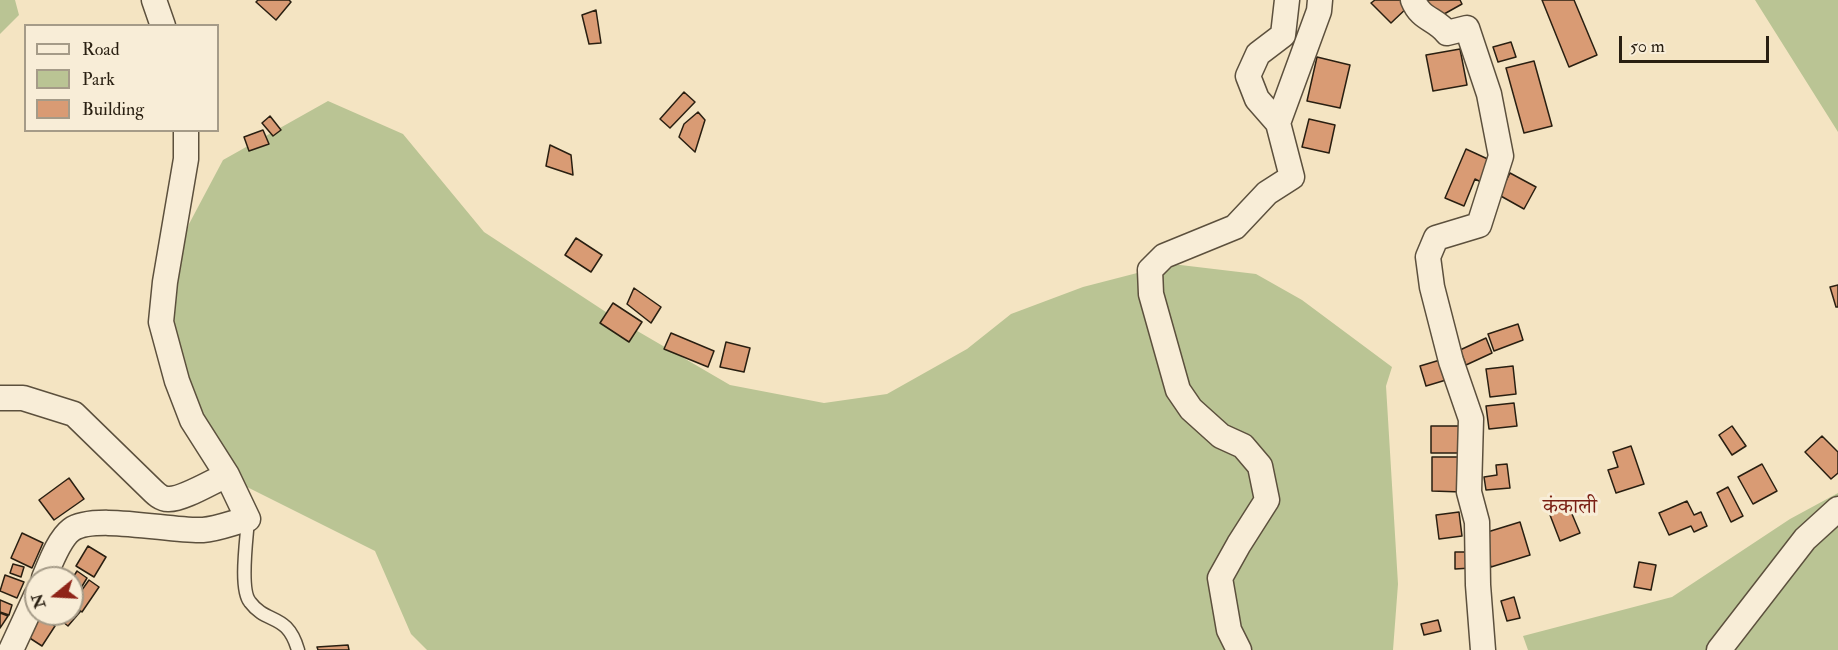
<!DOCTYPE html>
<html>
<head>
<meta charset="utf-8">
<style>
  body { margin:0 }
  #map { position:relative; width:1838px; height:650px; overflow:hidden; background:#f4e4c2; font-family:"IM FELL Double Pica",serif }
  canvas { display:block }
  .legend { position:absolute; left:24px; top:24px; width:195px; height:108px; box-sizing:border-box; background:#f8edd7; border:2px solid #a59b88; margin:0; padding:8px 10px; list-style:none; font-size:18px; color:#291f11 }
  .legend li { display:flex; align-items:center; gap:12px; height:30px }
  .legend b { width:30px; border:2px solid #a59b88 }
  .north { position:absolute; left:24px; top:566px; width:60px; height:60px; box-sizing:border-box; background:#f8edd7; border:2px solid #a59b88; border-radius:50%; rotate:252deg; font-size:16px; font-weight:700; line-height:24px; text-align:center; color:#291f11 }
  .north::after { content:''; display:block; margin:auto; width:21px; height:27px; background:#8f2418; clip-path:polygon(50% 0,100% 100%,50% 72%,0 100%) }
  .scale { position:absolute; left:1619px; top:36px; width:150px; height:27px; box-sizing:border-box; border:3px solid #291f11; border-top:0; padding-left:8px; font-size:18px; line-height:21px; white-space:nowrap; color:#291f11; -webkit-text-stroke:4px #f8edd7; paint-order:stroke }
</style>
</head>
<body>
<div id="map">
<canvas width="1838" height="650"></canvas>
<ul class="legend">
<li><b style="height:8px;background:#f8edd7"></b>Road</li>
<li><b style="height:16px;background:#bac494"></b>Park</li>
<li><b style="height:16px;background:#d99b74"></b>Building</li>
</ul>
<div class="north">N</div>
<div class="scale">50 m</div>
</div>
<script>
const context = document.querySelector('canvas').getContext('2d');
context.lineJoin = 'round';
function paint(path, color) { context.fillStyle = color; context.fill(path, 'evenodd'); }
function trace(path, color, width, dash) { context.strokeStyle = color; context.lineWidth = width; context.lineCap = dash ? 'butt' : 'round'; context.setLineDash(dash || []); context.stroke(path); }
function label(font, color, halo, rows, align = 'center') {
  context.font = font + ' "IM FELL Double Pica","Noto Serif Devanagari",serif'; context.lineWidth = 6; context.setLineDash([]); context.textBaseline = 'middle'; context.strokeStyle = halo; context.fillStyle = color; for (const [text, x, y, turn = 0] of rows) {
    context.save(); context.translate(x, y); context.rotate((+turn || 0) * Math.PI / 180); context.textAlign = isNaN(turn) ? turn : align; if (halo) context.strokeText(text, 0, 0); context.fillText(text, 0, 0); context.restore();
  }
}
paint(new Path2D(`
  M0,0h15l4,15 -19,19z
  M1755,0h83v132z
  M328,101l75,33 81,98 131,86 115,67 94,18 63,-9 80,-45 44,-35 72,-27 89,-23 84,10 46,26 90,67 -6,19 12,198 -5,66h-966l-16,-16 -36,-83 -128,-64 -46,-59 -34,-134 22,-70 34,-64z
  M1838,493v157h-310l-5,-14 149,-39 118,-78z`), '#bac494');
const building = new Path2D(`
  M258,0h31l2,2 -15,18 -20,-18z
  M1375,0h30l5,5 -19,18 -20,-20z
  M1427,0h33l2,4 -25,14z
  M1542,0h32l23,55 -28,12z
  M596,10l5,33 -12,1 -7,-29z
  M1511,42l5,15 -18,5 -5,-15z
  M1460,49l7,36 -34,6 -7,-36z
  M1317,57l33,8 -10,43 -33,-7z
  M1534,61l18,65 -28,7 -18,-65z
  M684,92l11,10 -25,26 -10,-9z
  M698,112l7,8 -10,32 -16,-15 5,-13z
  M270,116l11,14 -8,6 -11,-13z
  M1309,119l26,6 -6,28 -27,-6z
  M263,130l6,14 -20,7 -5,-14z
  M550,145l21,10 2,20 -27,-9z
  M1466,149l26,12 -9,22 -8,-4 -11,27 -19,-8z
  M1510,173l26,14 -12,22 -25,-14z
  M576,238l26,17 -11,17 -26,-17z
  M1838,285v22h-2l-6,-20z
  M634,288l27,19 -10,16 -24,-19z
  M613,303l29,19 -13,20 -29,-19z
  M1518,324l5,16 -29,11 -6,-17z
  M671,333l43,18 -6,16 -44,-18z
  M1486,338l6,15 -26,12 -6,-15z
  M726,342l24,6 -6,24 -24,-5z
  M1440,360l6,20 -20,6 -6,-20z
  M1513,366l3,28 -26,3 -4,-28z
  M1514,403l3,23 -28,3 -3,-23z
  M1431,426h29v27h-29z
  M1732,426l14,20 -14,9 -13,-20z
  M1822,436l16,16v21l-7,6 -26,-27z
  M1631,446l13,38 -28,9 -8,-23 10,-3 -5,-15z
  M1432,457h30v35l-30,-1z
  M1507,464l3,24 -24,2 -2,-13 13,-2 -1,-10z
  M1762,464l15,27 -24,13 -15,-27z
  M69,478l15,21 -30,21 -15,-20z
  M1728,487l15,29 -12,6 -14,-29z
  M1687,501l7,14 7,-3 6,14 -13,6 -3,-6 -22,9 -10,-22z
  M1569,507l11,26 -20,8 -10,-26z
  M1459,512l3,24 -23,3 -3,-24z
  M1520,522l10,33 -39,12 -10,-33z
  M22,533l21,10 -11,25 -21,-10z
  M88,546l18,11 -12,20 -18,-11z
  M1455,552h15l1,16 -16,1z
  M1639,562l17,3 -5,25 -17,-3z
  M13,564l11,3 -3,10 -11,-4z
  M77,571l10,7 -15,25v-24z
  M5,575l19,7 -7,16 -17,-7z
  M89,580l10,7 -17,25 -10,-8z
  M1514,597l6,21 -13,3 -6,-20z
  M0,600l12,5 -3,10 -9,-3z
  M72,607l8,5 -12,14 -10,-8 3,-4h11z
  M0,613l8,3 -8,12z
  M38,615l17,11 -13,20 -17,-11z
  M1438,620l3,11 -17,4 -3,-11z
  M348,645l1,5h-31l-1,-3z`);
paint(building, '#d99b74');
trace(building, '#291f11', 1.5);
const service = new Path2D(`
  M248,519c-1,18 -9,70 2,83 17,23 37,10 48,48`);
const minor = new Path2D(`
  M154,0l9,26
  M1413,0c8,20 22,18 34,33l20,-5 22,66 12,62 -22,69 -43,13 -8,19 4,30 19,74 20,58 -2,73 8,30 1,63 5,65
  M1278,123l41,-112 1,-11
  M0,398h23l51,16 77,75c5,5 10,10 17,10 14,1 45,-18 59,-24
  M44,578c6,-14 15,-39 27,-48 23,-17 102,2 132,0 15,-1 31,-8 45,-11l-21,-44 -35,-55 -15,-39 -16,-59 4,-40 21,-123v-29
  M11,650l25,-54
  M1239,650l-10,-20 -9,-52 19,-34 28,-44 -7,-34 -17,-20 -22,-10 -30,-27 -13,-19 -27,-96 -1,-24 14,-14 71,-29 32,-34 25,-16 -14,-54 -21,-24 -9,-23 10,-22 25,-19 4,-35
  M1719,650l86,-111 33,-30`);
trace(service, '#5c503d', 15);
trace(minor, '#5c503d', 27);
trace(service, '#f8edd7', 12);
trace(minor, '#f8edd7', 24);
label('21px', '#7a1f14', '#f8edd7', [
  ["कंकाली",1570,508]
]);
</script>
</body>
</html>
